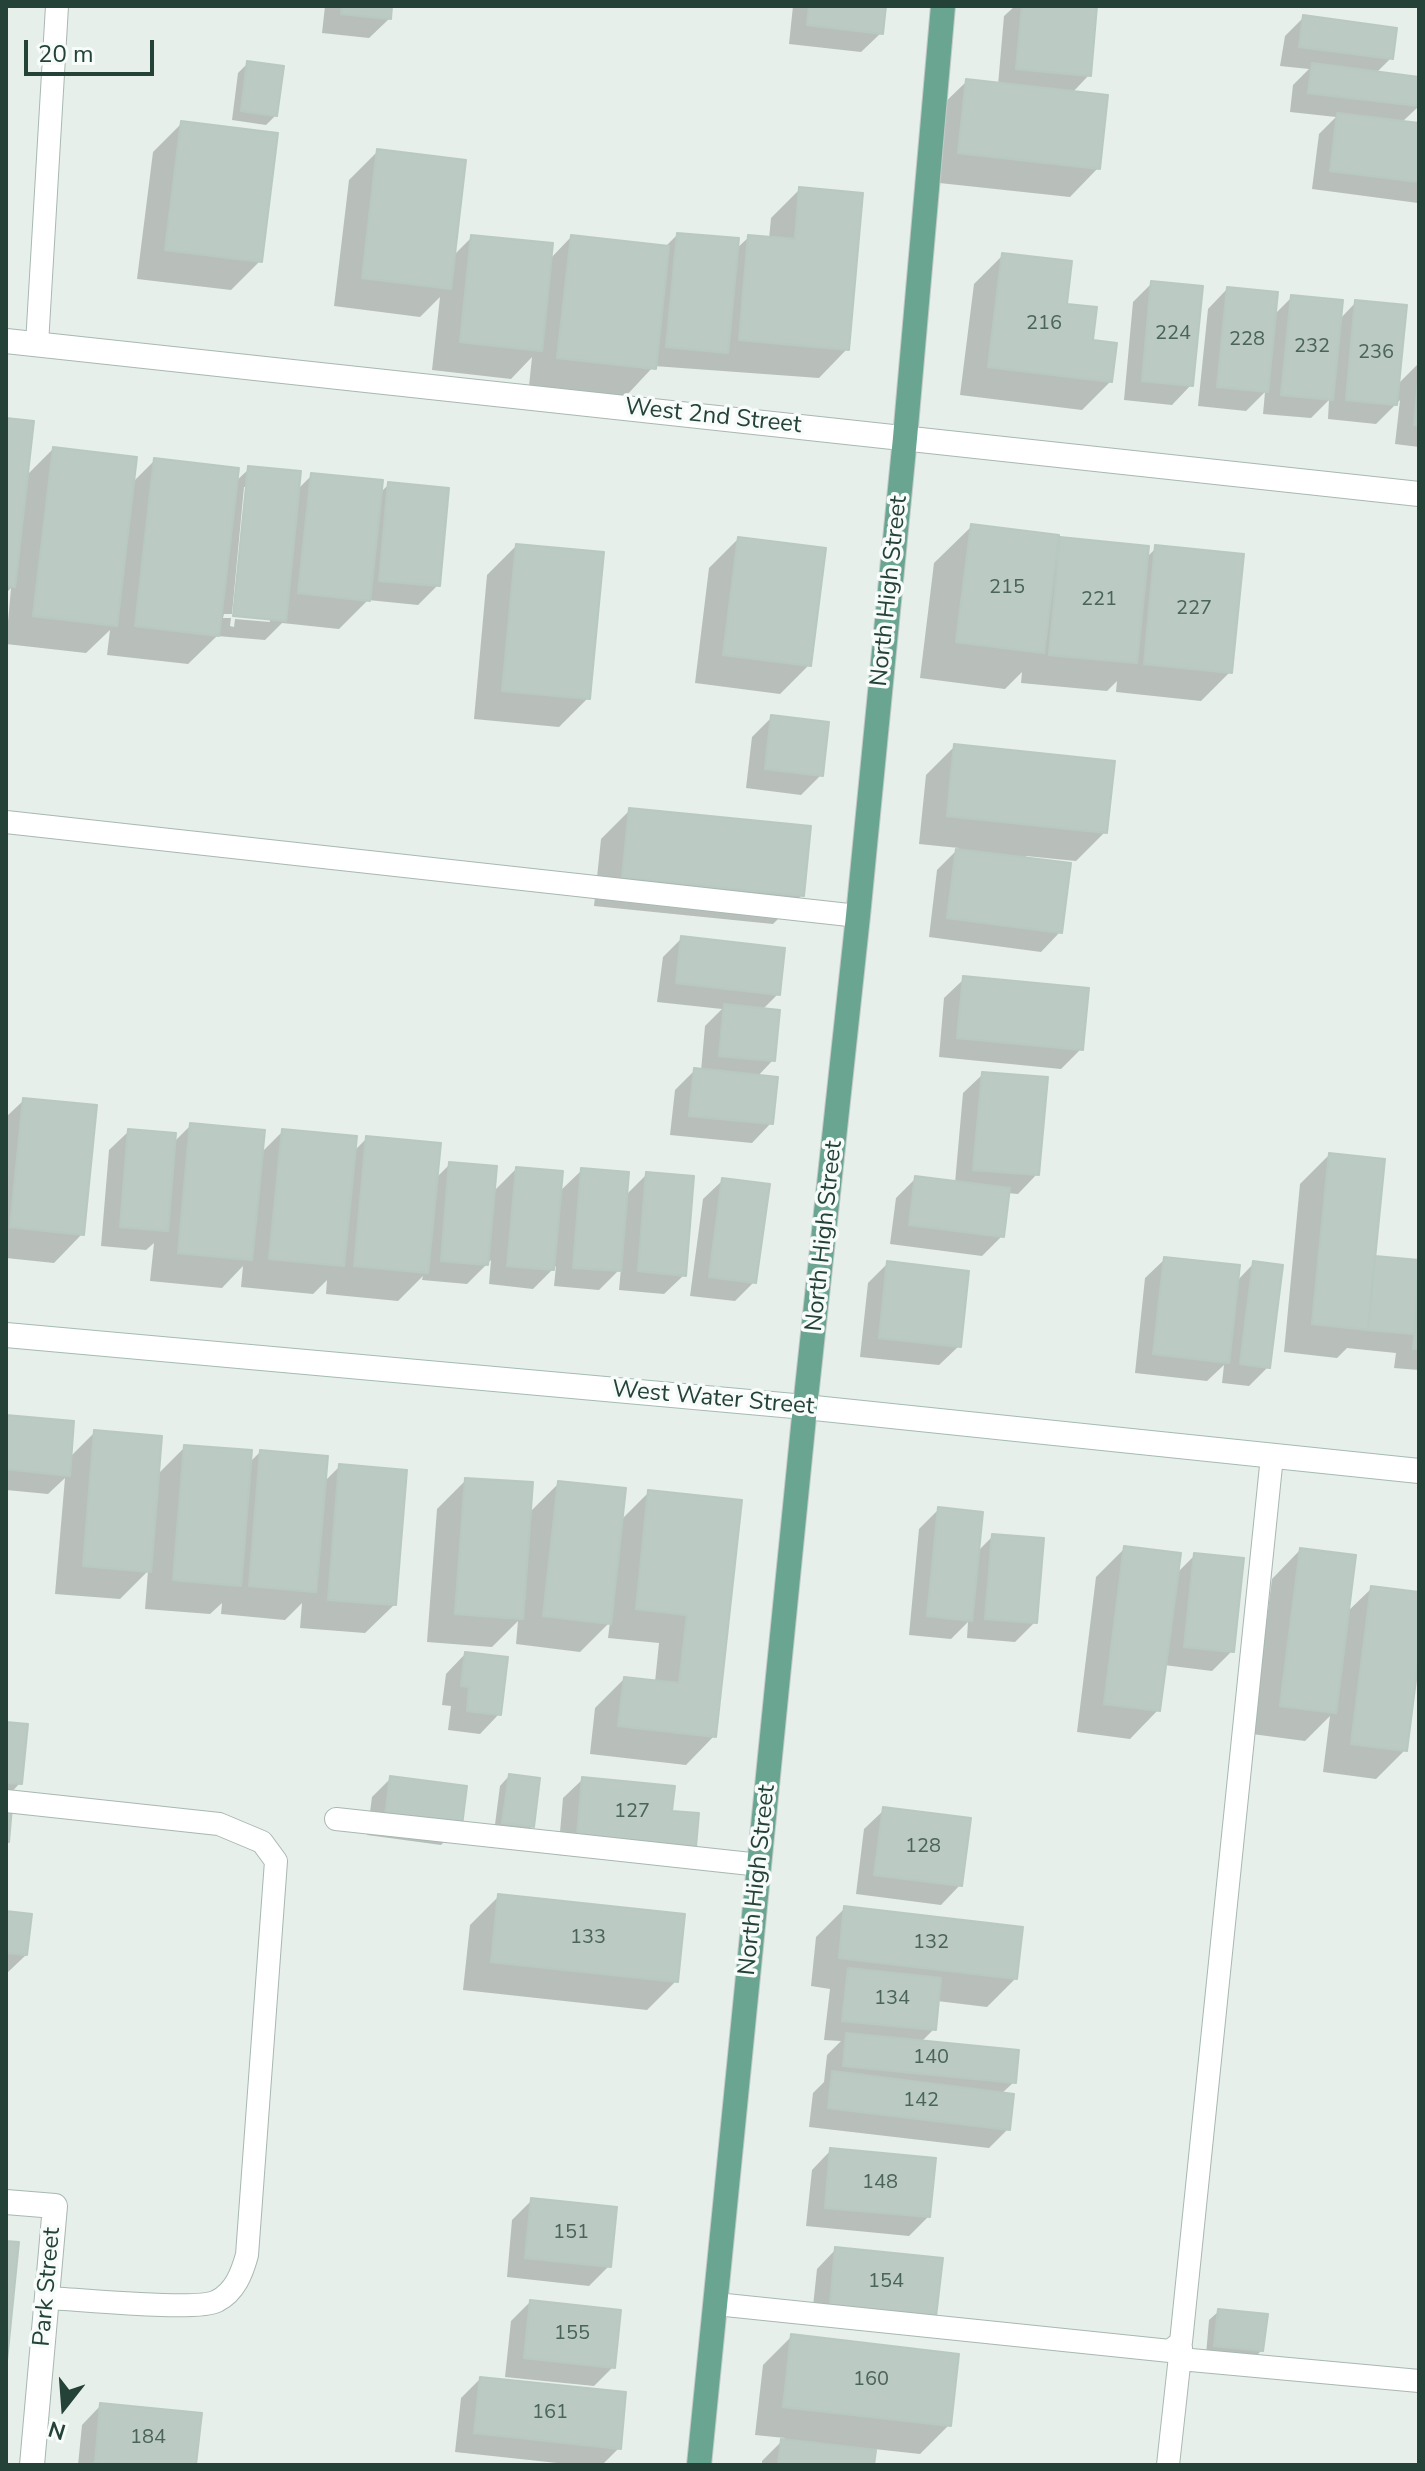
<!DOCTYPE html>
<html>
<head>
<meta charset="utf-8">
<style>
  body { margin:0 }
  #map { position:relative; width:1425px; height:2471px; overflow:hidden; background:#e6efea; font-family:"Nunito Sans",sans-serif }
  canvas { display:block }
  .frame { position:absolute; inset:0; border:8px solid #244238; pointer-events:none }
  .north { position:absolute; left:24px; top:2367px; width:80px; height:80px; -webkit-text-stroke:6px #f7fbf9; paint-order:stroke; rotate:197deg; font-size:22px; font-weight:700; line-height:32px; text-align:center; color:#244238 }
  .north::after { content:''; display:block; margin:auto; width:28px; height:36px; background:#244238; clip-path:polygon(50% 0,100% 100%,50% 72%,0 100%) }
  .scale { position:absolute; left:24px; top:40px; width:130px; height:36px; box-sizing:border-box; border:4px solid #244238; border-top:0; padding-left:10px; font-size:24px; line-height:28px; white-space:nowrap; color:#244238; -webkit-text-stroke:6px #f7fbf9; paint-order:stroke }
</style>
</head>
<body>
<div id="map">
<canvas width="1425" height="2471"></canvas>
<div class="frame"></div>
<div class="north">N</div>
<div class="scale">20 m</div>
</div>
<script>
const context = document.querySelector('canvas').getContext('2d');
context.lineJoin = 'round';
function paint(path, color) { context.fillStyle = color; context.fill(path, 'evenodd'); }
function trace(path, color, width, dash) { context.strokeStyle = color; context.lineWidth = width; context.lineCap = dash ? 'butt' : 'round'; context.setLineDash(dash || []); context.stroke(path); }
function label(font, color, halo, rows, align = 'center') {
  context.font = font + ' "Nunito Sans",sans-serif'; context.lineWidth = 7; context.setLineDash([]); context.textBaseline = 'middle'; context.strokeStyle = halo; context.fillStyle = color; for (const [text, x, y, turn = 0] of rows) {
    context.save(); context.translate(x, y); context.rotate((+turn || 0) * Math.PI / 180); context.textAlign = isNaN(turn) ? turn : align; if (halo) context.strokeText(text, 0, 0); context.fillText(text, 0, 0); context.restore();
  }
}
paint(new Path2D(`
  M325,6h65l-1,13 -20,19 -47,-5z
  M793,6h91l-3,27 -20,19 -72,-8z
  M1015,6h80l-6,69 -17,18 26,75 -28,29 -140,-15 7,-72 29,-28 32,3 6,-69z
  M1304,17l87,41 -15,15 43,6v27l-18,17 18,2 -1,78 -106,-14 7,-55 17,-17 -46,-5 3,-27 16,-16 -29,-3 5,-30z
  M248,63l27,53 -9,9 -34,-5 6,-47z
  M182,123l78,138 -29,29 -94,-11 16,-127z
  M378,151l75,105 19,-19 78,22 21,-22 93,11 13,-13 59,14 13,-12 20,2 2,-21 29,-29 47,160 -28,29 -165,-12 -29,31 -96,-11 3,-29 -21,22 -79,-9 8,-73 -20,20 -86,-11 15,-126z
  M1003,255l62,51 26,36 20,39 -29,29 -122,-15 14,-111z
  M1152,283l39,102 -19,20 -48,-5 9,-98z
  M1227,289l47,26 18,-18 47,23 17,-18 41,83 22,-22v84l-24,-3 5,-44 -24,24 -48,-5 1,-19 -18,18 -48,-4 2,-22 -19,19 -48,-5 10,-97z
  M6,420l19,57 28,-28 79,34 23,-23 80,22 14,-13 48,21 15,-15 67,19 10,-10 49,101 -20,20 -50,-5 -29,29 -57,-6 -17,17 -48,-4 -29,28 -81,-9 3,-25 -24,23 -80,-9 5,-56 -5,5zM244,487h4l22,135 -35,-3 -1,8 -4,-1 1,-8h-8l1,-4h8z
  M972,526l83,19 6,-6 85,19 10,-10 74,124 -29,29 -85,-9 1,-11 -10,10 -86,-8 1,-11 -17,17 -85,-11 14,-115z
  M738,539l71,126 -29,29 -85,-11 14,-115z
  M516,546l72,152 -29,29 -85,-8 13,-144z
  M772,717l49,58 -20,20 -55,-7 6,-51z
  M955,746l150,86 -29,29 -50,-5 34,76 -19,20 -112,-15 8,-67 22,-22 -40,-4 7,-69z
  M630,810l172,85 -29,29 -179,-18 7,-67z
  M682,938l96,56 -16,16 11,50 -16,17 14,46 -19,20 -82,-8 5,-45 20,-20 6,1 4,-45 17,-17 -65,-7 6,-45z
  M964,979l117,70 -20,20 -122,-12 5,-59z
  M983,1074l54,100 -19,20 -11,-1 -5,43 -20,20 -92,-12 6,-46 20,-20 39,5 8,-90z
  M24,1100l58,134 -28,29 -48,-5v-141z
  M191,1125l70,28 22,-22 70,21 14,-14 69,40 14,-14 43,28 23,-23 43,23 23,-22 43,26 22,-22 37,101 -20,19 -45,-4 2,-22 -22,22 -45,-4 2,-20 -23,23 -44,-5 2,-24 -24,24 -45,-4 1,-4 -25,25 -72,-7 1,-14 -14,14 -72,-7 2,-21 -21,22 -72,-7 4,-38 -8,7 -45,-4 8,-96 20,-19 44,12z
  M1329,1155l44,103 46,5v107l-25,-2 2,-15 -49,-5 -10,10 -53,-6 16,-168z
  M723,1180l31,102 -19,19 -45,-5 13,-97z
  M1165,1259l71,23 18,-19 14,104 -19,19 -27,-3 2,-18 -17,16 -72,-8 10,-95z
  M888,1263l71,83 -20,19 -79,-8 8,-74z
  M6,1417l63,41 26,-26 62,43 28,-28 64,16 11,-11 64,30 16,-16 54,139 -29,28 -65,-5 2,-25 -17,17 -64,-6 1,-11 -12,11 -65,-5 3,-38 -28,28 -65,-5 10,-116 -17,16 -42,-4z
  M466,1480l63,33 30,-30 61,38 29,-29 91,10 -26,234 -28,29 -96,-11 5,-46 29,-29 31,3 4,-39 -51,-5 2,-16 -30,30 -64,-8 2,-23 -26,26 -65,-5 10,-133z
  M939,1509l38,43 16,-16 42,86 -20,20 -48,-4 1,-16 -17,17 -42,-4 10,-106z
  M1125,1548l51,26 19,-19 37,96 -20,20 -48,-6 -6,45 -28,29 -53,-7 19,-155z
  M1300,1550l46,63 26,-25 47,6v46l-14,110 -29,29 -53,-7 7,-56 -25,25 -53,-7 20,-155z
  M465,1654l34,60 -19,20 -32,-4 3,-24 -9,-1 4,-31z
  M6,1724l14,59 -14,15z
  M509,1776l23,50 -10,10 -28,-4 6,-46z
  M391,1778l69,47 -19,20 -74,-10 5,-38z
  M583,1779l87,34 4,53 -116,-11 5,-57z
  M884,1810l76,75 -19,20 -85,-11 8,-65z
  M499,1896l177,85 -29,29 -184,-20 7,-65z
  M845,1908l171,70 -29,29 -50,-6 -3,28 -13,13 93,40 -13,12 7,35 -19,19 -180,-21 4,-34 11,-11 3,-27 14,-14 -17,-1 6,-51 -19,-3 5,-49z
  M6,1913l20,42 -20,19z
  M831,2150l98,66 -20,20 -103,-10 6,-56z
  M532,2200l77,66 -20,20 -82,-9 5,-57z
  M836,2249l79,86 -104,-10 6,-56z
  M530,2302l83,65 -19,19 -89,-9 6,-56z
  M1219,2311l42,40 -9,9 -46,-5 3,-35z
  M792,2336l157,89 -29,29 -46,-5 -2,16h-110v-4l23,-23 -30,-3 8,-70z
  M480,2379l139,69 -17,17h-26l-121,-13 6,-54z
  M101,2405l98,10 -5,50h-116l4,-40z`), '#0003');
const building = new Path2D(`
  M342,6h50l-1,13 -50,-5z
  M809,6h77l-3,28 -76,-9z
  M1022,6h75l-6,70 -75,-7z
  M1303,15l94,13 -4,31 -94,-12z
  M247,61l37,5 -7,50 -36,-5z
  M1312,63l107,14v29l-111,-13z
  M966,79l142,16 -8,74 -142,-16z
  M1337,113l82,10v59l-89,-11z
  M181,121l97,12 -16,129 -97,-12z
  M377,149l89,11 -15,129 -89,-11z
  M799,187l64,6 -14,157 -110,-10 9,-105 47,4z
  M677,233l62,5 -11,115 -62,-6z
  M471,235l82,8 -11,108 -82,-9z
  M571,235l98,11 -13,123 -99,-11z
  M1002,253l70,8 -5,43 30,3 -4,33 24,3 -5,39 -124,-15z
  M1151,281l52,5 -10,100 -51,-5z
  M1227,287l51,5 -10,100 -51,-5z
  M1291,295l52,5 -10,100 -52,-5z
  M1355,300l52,5 -10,100 -51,-5z
  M1419,372v54l-5,-1z
  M6,418l28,3 -19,166 -9,-1z
  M53,447l84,10 -20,169 -84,-10z
  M154,458l85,10 -20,168 -84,-10z
  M248,466l53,5 -15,150 -53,-5z
  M311,473l72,7 -13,121 -72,-8z
  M388,482l61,6 -9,98 -61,-5z
  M971,524l88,11 -15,118 -88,-11z
  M738,537l88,11 -15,118 -88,-11z
  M1060,537l89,9 -12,117 -88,-8z
  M516,544l88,8 -14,147 -88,-8z
  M1155,545l89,9 -12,119 -88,-9z
  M771,715l58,7 -6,54 -58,-7z
  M954,744l161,17 -8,72 -160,-17z
  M629,808l182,18 -7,70 -182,-18z
  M956,849l115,14 -9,70 -115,-15z
  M681,936l104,12 -5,47 -104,-12z
  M963,976l126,12 -6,62 -126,-12z
  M724,1004l56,6 -5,51 -56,-5z
  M694,1068l84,9 -5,47 -84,-8z
  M982,1072l66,5 -9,98 -66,-5z
  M23,1098l74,7 -13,130 -74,-8z
  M190,1123l75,7 -13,130 -74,-7z
  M128,1129l48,4 -8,98 -48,-4z
  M282,1129l75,7 -13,130 -75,-7z
  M366,1136l75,7 -13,130 -74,-7z
  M1329,1153l56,6 -17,171 -56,-6z
  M449,1162l48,4 -9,99 -47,-4z
  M516,1167l47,4 -9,99 -47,-4z
  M581,1168l48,4 -8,99 -48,-3z
  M646,1172l48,4 -8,100 -48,-5z
  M915,1176l95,12 -6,49 -95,-12z
  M722,1178l48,6 -14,99 -47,-6z
  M1375,1256l44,4 -5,74 -46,-4z
  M1164,1257l76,8 -11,98 -76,-9z
  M887,1261l82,10 -8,76 -82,-9z
  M1253,1261l30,4 -13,103 -30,-4z
  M1419,1291v58h-6z
  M6,1415l68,6 -4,55 -64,-7z
  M94,1430l68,6 -11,136 -68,-6z
  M184,1445l68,5 -11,136 -68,-6z
  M260,1450l68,6 -12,136 -67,-6z
  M339,1464l68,6 -11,135 -68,-5z
  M465,1478l68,4 -10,137 -68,-5z
  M558,1481l68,7 -15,136 -68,-8z
  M648,1490l94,10 -26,237 -98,-11 6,-49 55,6 8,-68 -51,-6z
  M938,1507l45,5 -11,109 -45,-5z
  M992,1534l52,4 -7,85 -52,-4z
  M1124,1546l57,7 -21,158 -56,-7z
  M1300,1548l56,7 -20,158 -56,-7z
  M1194,1553l50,5 -10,94 -50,-5z
  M1371,1586l48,6v64l-12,95 -56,-7z
  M465,1652l43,5 -7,58 -34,-4 2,-24 -8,-1z
  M6,1722l22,2 -6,60 -16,-1z
  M509,1774l31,4 -6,49 -32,-4z
  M390,1776l77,10 -5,40 -77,-9z
  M582,1777l93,9 -3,25 27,2 -3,34 -119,-11z
  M6,1806l6,1 -3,35 -3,-1z
  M883,1807l88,11 -9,68 -88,-11z
  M498,1894l187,20 -7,68 -187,-20z
  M844,1906l179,21 -6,52 -178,-21z
  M6,1911l26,3 -5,41 -21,-2z
  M848,1968l93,10 -5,52 -94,-9z
  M846,2033l173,17 -3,33 -173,-17z
  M832,2071l182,23 -4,36 -182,-22z
  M830,2148l106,10 -6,59 -105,-9z
  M531,2198l86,9 -6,60 -86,-9z
  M6,2241l13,1 -13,129z
  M835,2247l108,11 -7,59 -106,-11z
  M530,2300l91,10 -6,58 -91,-10z
  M1218,2309l50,5 -5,37 -49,-5z
  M791,2334l168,20 -8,72 -168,-19z
  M480,2377l146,15 -5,57 -147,-16z
  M100,2403l102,10 -6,52 -101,-2z
  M781,2439l95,11 -2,15h-96z`);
paint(building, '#bbcac3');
trace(building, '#b8c9c1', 2);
const lane = new Path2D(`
  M37,344l20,-338
  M6,822l852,94
  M6,1801l213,23 43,18 14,19 -29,394c-5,18 -12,37 -30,46 -20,11 -140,-2 -170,-3
  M336,1819l424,46
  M716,2304l454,47 11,-9 91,-886
  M1180,2359l239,22
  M1168,2465l13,-118`);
const street = new Path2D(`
  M6,341l1413,153
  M6,2202l49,4 -23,259`);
const secondary = new Path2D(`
  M6,1335l799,72 614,64`);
const primary = new Path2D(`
  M699,2465l106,-1058 53,-491 47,-478 38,-432`);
trace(lane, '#a8b8b1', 24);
trace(street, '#a8b8b1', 26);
trace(secondary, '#a4bbb2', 26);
trace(primary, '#c2cac7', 26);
trace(lane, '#fff', 22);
trace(street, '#fff', 24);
trace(secondary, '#fff', 24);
trace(primary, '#6aa592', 24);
label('20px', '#4a645b', null, [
  ["216",1044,324],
  ["224",1173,334],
  ["228",1247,340],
  ["232",1312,347],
  ["236",1376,353],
  ["215",1007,588],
  ["221",1099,600],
  ["227",1194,609],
  ["127",632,1812],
  ["128",923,1847],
  ["133",588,1938],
  ["132",931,1943],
  ["134",892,1999],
  ["140",931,2058],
  ["142",921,2101],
  ["148",880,2183],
  ["151",571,2233],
  ["154",886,2282],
  ["155",572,2334],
  ["160",871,2380],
  ["161",550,2413],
  ["184",148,2438]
]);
label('24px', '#244238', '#f7fbf9', [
  ["West 2nd Street",713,417,6],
  ["North High Street",890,591,-84],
  ["North High Street",825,1236,-84],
  ["West Water Street",713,1399,5],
  ["North High Street",758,1880,-84],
  ["Park Street",48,2287,-85]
]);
</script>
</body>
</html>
